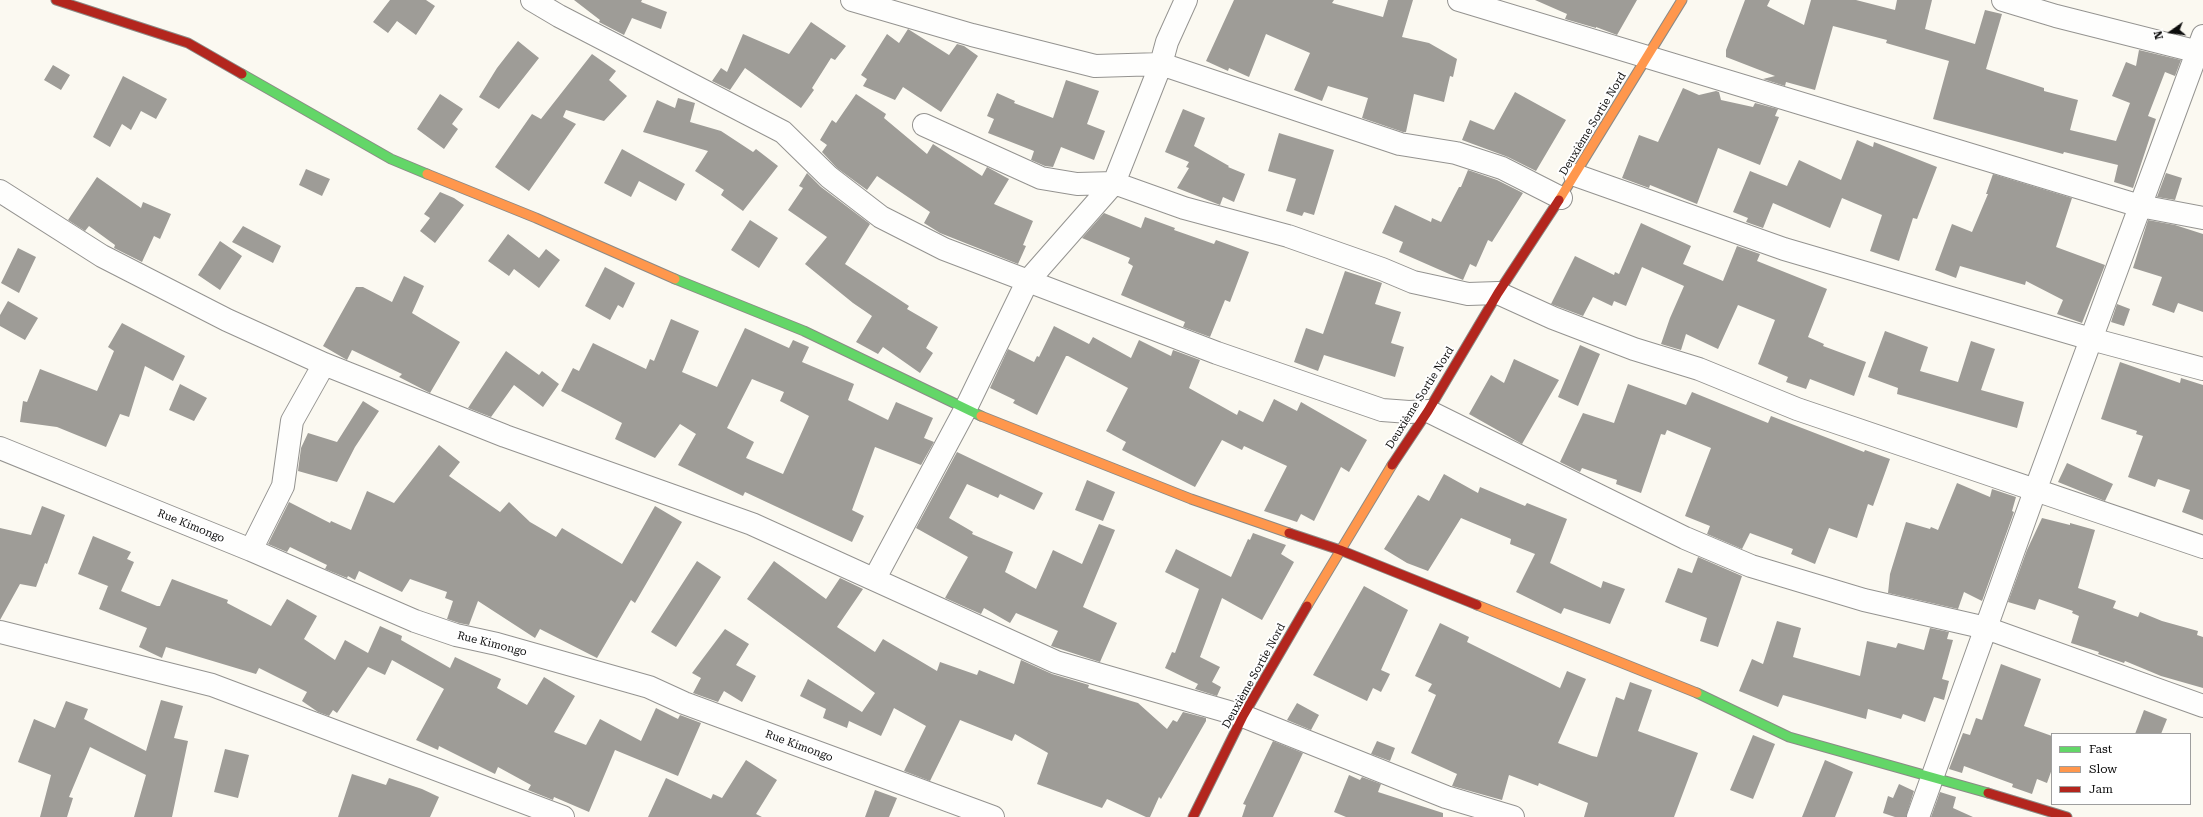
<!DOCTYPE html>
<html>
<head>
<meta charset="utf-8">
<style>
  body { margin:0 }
  #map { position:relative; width:2203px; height:817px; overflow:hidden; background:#fbf9f1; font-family:"Roboto Serif",serif }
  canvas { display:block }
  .legend { position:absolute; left:2051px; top:733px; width:140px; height:72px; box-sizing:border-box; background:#fff; border:1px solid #9e9e9e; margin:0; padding:5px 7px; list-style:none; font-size:12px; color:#0d0d0d }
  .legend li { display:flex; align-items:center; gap:8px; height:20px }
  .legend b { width:20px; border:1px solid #9e9e9e }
  .north { position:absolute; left:2151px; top:12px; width:40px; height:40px; -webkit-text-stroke:3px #fff; paint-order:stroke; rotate:256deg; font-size:11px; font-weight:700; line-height:16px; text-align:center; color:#0d0d0d }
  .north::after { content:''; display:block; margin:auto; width:14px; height:18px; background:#0d0d0d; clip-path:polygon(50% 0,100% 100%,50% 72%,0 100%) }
</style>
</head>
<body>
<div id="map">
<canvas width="2203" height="817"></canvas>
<ul class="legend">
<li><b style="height:5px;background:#63d668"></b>Fast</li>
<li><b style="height:5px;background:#ff974d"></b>Slow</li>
<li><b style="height:5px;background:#b3261e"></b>Jam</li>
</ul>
<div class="north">N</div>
</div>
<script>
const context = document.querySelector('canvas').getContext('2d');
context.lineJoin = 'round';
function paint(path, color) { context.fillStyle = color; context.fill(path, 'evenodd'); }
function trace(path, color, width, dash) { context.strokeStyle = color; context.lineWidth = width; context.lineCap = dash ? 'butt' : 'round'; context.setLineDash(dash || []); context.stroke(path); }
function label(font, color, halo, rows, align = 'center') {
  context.font = font + ' "Roboto Serif",serif'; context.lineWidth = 4; context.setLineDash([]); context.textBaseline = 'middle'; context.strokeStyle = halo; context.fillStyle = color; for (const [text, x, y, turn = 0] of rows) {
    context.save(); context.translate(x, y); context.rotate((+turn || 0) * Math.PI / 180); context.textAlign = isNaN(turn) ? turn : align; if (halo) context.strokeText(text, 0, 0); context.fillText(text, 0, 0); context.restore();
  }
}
paint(new Path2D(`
  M390,0h36l9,6 -19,29 -19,-14 -9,12 -15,-11z
  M574,0h68l-1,2 26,10 -6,17 -29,-11 -8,17 -25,-13 1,-2z
  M1234,0h100l-2,3 51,14 5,-17h25l-11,37 27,6 28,16 -4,18 -3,-1 -6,26 -30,-8 -8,38h-3l-41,-14 6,-20 -40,-12 -6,15 -28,-11 16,-37 -44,-19 -17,43 -20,-9 -1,3 -22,-10z
  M1535,0h102l-20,35 -21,-8v1l-31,-9 2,-5z
  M1745,0h25l-3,6 37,19 7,-25h45l39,10 2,-10h35l-7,29 50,15 10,-34 17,4 -16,55 58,19v3l34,9 -8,30 46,11 14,-38 -18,-7 14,-34 10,4 3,-16 42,10 -6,16 -10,-4 -17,44 8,3 -23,69 -19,-6 4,-17 -54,-13 -1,2 -130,-35 16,-58 -63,-18 1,-3 -54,-14 -18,64 -29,-8 -1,4 -22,-7 12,-3 -49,-19v-7z
  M811,22l35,24 -11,14 -4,-2 -19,30 2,2 -13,18 -56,-40 -15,22 -18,-9 9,-13 6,4 16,-38 46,20z
  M908,29l41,26 8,-11 7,2 14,10 -37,56 -38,-25 -8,13 -32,-14 4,-7 -6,-4 26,-41 12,9z
  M518,41l21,17 -40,51 -20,-12 18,-29z
  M592,54l24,17 -7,9 18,16 -23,25 -38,-11 -3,7 13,7 -47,67 -34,-24 37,-53 9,5z
  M53,65l17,10 -9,15 -17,-10z
  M123,76l44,23 -11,20 -15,-8 -10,19 -9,-6 -12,23 -17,-10z
  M1066,80l33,11 -12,33 18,7 -11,29 -33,-13 -8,20 -8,-1 -14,-6 3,-9 -46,-18 6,-14 -7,-3 10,-23 18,8 -1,2 39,15z
  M1683,88l16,7 17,-4 3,1 2,8 32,7 2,-4 23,6 -3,7 4,1 -19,48 -42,-17 -21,56 -47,-19 -1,3 -27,-10 17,-43 19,7z
  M1515,92l51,28 -30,51 -28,-14 -46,-17 8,-20 24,10z
  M440,94l23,15 -11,15 6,5 -14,20 -27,-20z
  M856,94l30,20 -2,4 43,36 6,-10 49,32 5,-9 22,12 -15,25 39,17 -10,24 3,1 -8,18 -78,-31 -16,-10 6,-11 -53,-36 -10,14 -30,-22 -15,-16 5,-7 -7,-5 12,-20 4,3z
  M678,98l17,5 -5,19 31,9 32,21 3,-3 22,17 -35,45 -22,-16 3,-5 -29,-19 13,-20 -65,-19 14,-32 18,8z
  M1183,109l22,9 -11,28 35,20 -1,1 17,7 -11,28 -11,-5 -3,8 -43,-17 12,-20 -3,-1 3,-5 -24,-10z
  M1279,133l55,17 -20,65 -10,-3 -2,4 -16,-5 10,-32 -28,-8z
  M1857,140l16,7 1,-5 63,25 -20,52 -4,-1 -14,43 -29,-10 12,-36 -40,-17 -12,30 -57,-25 -10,25 -17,-6 2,-4 -15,-6 17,-41 37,15 12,-26 42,20z
  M622,149l63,35 -9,17 -37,-20 -8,16 -27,-14z
  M306,169l24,10 -8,17 -23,-11z
  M1468,170l29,10 26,13 -31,49 -4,-2 -12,27 -6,-3 -7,16 -64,-28 4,-10 -21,-9 13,-28 36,17 1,-4 9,4 18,-35h2z
  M807,173l14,14 49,37 -25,40 64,42 -2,3 31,18 -12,21 7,5 -13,20 -37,-26 -5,7 -22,-12 16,-26 -19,-13 -48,-39 22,-27 -39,-27 15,-22 -4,-2z
  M2166,173l16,5 -7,22 -18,-3z
  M1993,174l79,24 -16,49 49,18 -23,58 -25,-9 6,-14 -37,-19 -1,4 -65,-19 -4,12 -21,-8 17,-46 20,8 16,-38h-2z
  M97,177l44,31 2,-6 28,12 -11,25 -6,-3 -12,26 -28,-14 1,-3 -26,-19 -4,5 -17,-11z
  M440,192l14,6 10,7 -29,38 -15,-12 10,-13 -6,-4z
  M1104,213l37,15 4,-11 30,11 -1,2 40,14 2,-4 33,12 -19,50 -5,-2 -15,37 -27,-10 2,-5 -64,-27 12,-29 -5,-3 2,-5 -48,-20z
  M750,220l28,18 -19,30 -28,-18z
  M2148,220l27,5 28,9v78l-25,-9 -4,10 -22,-8 10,-28 -29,-9z
  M1641,223l50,23 -8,18 40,17 14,-35 23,8 -3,7 70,28 -19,48 16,7 -1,2 43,16 -12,34 -44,-17 -4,10 -20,-7 2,-5 -30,-13 17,-44 -37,-15 -20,44 -32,-15 -5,16 -20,-6 9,-26 14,-32 -42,-19 -16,39 -12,-5 -2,5 -19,-9 -10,19 -32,-12 24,-48 39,19 1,-3 4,2z
  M243,226l38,20 -8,17 -41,-21z
  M508,234l31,24 7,-9 14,11 -21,28 -25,-19 -5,7 -21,-15z
  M220,241l22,15 -22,34 -22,-15z
  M18,248l18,9 -17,36 -18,-10z
  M605,267l30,16 -12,25 -5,-3 -8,15 -25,-14z
  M1345,271l37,12 -7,21 26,8 -10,31 13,4 -9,30 -71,-22 -6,16 -24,-9 12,-34 17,6z
  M404,276l20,10 -12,27 48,29 -30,51 -31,-16 3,-3 -50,-24 -5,10 -24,-14 33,-59h7l29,15z
  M8,301l30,17 -13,22 -25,-14v-11z
  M2117,304l13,5 -6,17 -13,-4z
  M671,319l28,12 -17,41 35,15 28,-59 44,20 4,-8 16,7 -7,15 52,22 -6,16 40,20 8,-18 37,16 -9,20 10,4 -13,23 -46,-18 -23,63 12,6 -12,26 -107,-50 -2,4 -65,-31 18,-31 -16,-10 -25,34 -40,-19 7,-16 -61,-32 12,-23 6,3 14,-28 53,26 4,-10 4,2zM752,379l32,13 -4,9 29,15 -26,58 -37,-16 8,-16 -27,-14z
  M122,323l63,33 -12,25 -28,-15 -16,51 -9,-3 -14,33 -49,-20 -37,-5 3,-21 4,1 13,-33 57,22 17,-40 -6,-4z
  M1054,326l35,18 4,-7 38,21 8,-18 32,16 2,-6 27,10 -11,28 48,27 2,-5 24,12 11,-23 23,12 4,-9 66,38 -18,32 -8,-5 -27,54 -13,-7 -4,8 -33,-11 23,-45 -43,-20 -2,4 -20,-10 -27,47 -73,-37 4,-8 -20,-11 22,-43 -60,-32h-2l-29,59 -24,-12 2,-3 -25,-12 18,-39 26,13 3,-6 2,1z
  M1885,331l43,16 -8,24 38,11 13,-41 24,8 -14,41 43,12 -7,26 -120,-34 1,-6 -30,-11z
  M1580,345l20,9 -22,52 -20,-9z
  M506,351l33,24 3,-4 17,13 -16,23 -29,-22 -23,32 -23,-9z
  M1514,359l45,21 -37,64 -53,-30 22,-39 13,8z
  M2120,362l60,21 1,-5 22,7v135l-21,-8 8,-22 -32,-11 -3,8 -27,-10 15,-41 -7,-2 1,-3 -36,-12z
  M180,384l27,14 -13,23 -25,-11z
  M1628,384l58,21 6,-13 76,31 3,-7 93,36 1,-2 25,9 -17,47 -5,-2 -11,34 -28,-10 -14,36 -24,-10 2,-5 -43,-16 -8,16 -35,-15 3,-8 -25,-10 26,-68 -44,-18 -2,5 -4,-1 -20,59 -25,-9 1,-4 -35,-12 -2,4 -20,-10 23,-49 31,10z
  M363,401l16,10 -24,36 -18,35 -39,-11 3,-23 7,-15 29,9z
  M439,445l21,17 -11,14 51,36 9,-10 21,20 26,15 6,-9 60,36 33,-58 27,16 -47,81 -4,-3 -34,58 -57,-29 -5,9 -57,-37 -9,24 -10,-2 -12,-4 6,-18 -8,-3 2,-6 -37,-13 -8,13 -43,-21 -4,9 -7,-4 -1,2 -22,-9 2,-4 -37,-18 -3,5 -19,-8 21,-42 41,21 1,-2 20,9 16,-39 27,12z
  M957,452l86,41 -9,17 -34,-16 -2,4 -31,-14 -18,34 24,14 -1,2 41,18 -8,20 31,17 17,-39 29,14 17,-40 16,6 -32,77 34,16 -17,39 -49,-16 7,-15 -42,-18 -6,10 -26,-15 -3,6 -36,-16 23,-41 -52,-29z
  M2067,463l46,21 -8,17 -47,-19z
  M1444,474l34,19 2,-6 45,19 2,-3 40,16 -17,44 51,25 2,-7 22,8 -15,35 -46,-16 -3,6 -45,-22 19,-38 -25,-10 1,-5 -50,-21 -33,53 -21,-8 -23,-14 34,-54 11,6z
  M1087,480l28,12 -12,29 -28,-11z
  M1957,483l33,14 2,-8 24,8 -4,14 2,1 -32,89 -18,-9 -6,17 -70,-16 2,-19 16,-52 24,7 1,-2 7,3z
  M42,506l23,9 -18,49 -2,-1 -9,24 -16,-3 -20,36v-92l31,7z
  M2042,518l28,7v-2l25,7 -17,58 38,13 -3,7 25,9 2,-5 22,9 36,10 -1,4 6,2v51l-42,-12 -36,-15 -1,2 -26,-9 1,-2 -28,-9 8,-27 -7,-3 1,-2 -34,-12 -4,11 -27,-8 19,-52z
  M1253,533l33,12 -5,9 13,8 -32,58 -40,-22 -22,59 20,10 -8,15 9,5 -4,9 -22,-7 3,-5 -33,-16 7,-16 3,1 24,-64 -34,-17 11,-23 55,28 17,-38 2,1z
  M93,536l38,16 -4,7 7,3 -13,29 36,15h3l12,-27 56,21 -1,3 44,23 16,-27 30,17 -13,23 31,21 10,-20 23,13 12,-27 22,10 -1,4 49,28 5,-11 46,22 -4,9 30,17 17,-28 31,19 -21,36 32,13 14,-26 41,22 15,-33 22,11 2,-4 21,8 -23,53 -63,-26 -26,62 -35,-15 -1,3 -25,-10 3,-5 -33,-18 -3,7 -56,-28 -1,4 -22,-10 28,-51 -52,-29 -7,15 -17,-8 -31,46 -4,-3 -4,6 -11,-4 -16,-11 5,-9 -48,-24 -3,6 -90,-27 -4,11 -23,-11 8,-19 -48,-19 9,-23 5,2 -35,-14z
  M1698,557l44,19 -24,71 -18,-6 7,-23 -42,-16 13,-34 14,5z
  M697,561l24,16 -45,70 -25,-15z
  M774,561l52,38 14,-21 23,11 -26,38 38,25 8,-13 54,32 3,-9 37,13 2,-5 35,14 7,-24 31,14 37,11 -1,3 50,15 29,26 6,-9 4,2 6,-10 23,6v3l-45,78 -2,-2 -9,20h-4l-39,-18 -5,9 -65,-24 11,-31 -33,-19 -3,7 -52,-21 -30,61 -26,-10 22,-45 -32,-18 -13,28 -32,-15 -2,7 -24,-10 3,-9 -26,-13 8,-17 54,33 13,-19 -128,-94z
  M1364,586l44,24 -27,60 9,4 -9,18 -8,-4 -6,13 -54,-26z
  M1777,621l24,7 -8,29 67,19 7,-35 29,7 2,-5 26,7 6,-22 19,4 -2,7 6,1 -11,39 7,2 -5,19 -10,-3 -9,25 -22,-8 -2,5 -33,-10 -2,10 -83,-24 -5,12 -39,-16 13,-32 11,5z
  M1440,623l29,14 -2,5 93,46 7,-17 19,8 -28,64 34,13 5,1 19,-60 8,3 6,-18 22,8 -14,41 60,22 -24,64h-90l4,-14 -49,-20 -1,3 -29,-11 -7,25 -50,-14 5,-12 -46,-21 25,-58 -8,-4 4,-7 -17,-8z
  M725,629l24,15 -13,21 20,11 -14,26 -18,-11 -6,11 -25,-9 8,-15 -9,-5z
  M2001,664l40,15 -17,47 28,10v33l-5,14 -10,-4 -5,15 -20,-7 1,-3 -49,-18 -2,7 -13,-4 14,-36 7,2 6,-17 6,2z
  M161,700l22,6 -9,32 14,3 -16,76h-38l12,-42 -56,-28 -21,50 4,1 -6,19h-27l11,-42 -33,-13 16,-43 21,9 11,-27 22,8 -4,10 62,32z
  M1297,703l22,12 -8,15 -24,-10z
  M2144,710l23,9 -6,15h-26z
  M1753,735l22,9 -22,55 -23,-9z
  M1273,741l30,12 -30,64h-31l4,-12 -3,-1z
  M1377,741l18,7 -5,13 -19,-7z
  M225,749l24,6 -11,43 -24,-6z
  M746,760l31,20 -21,34 6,3h-114l18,-39 45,21 2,-5 9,4z
  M1825,760l28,12 -18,45h-33z
  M352,774l34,11 3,-7 33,11 17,8 -9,20h-92z
  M1349,775l11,5 2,-3 19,7 -3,8 65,21v4h-97l-12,-5z
  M1899,784l15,7 -8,26h-11l-12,-4 5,-17 5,2z
  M875,790l22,8 -8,19h-24z
  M1940,792l16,5 -3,11 20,9h-42z`), '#9e9c97');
const street = new Path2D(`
  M532,0l27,16 224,116 46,45 52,40 63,32 273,104 165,57 27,2 19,-1 257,127 66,28 113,34 122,28 217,78
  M852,0l120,35 123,31 66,-2 239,80 56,9 46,15 59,30
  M1459,0l681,206 63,12
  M2003,0l53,16 147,37
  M924,125l117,53 36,6 37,-1 70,25 104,28 94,33 31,13 55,12 30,-1 55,25 81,31 65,20 98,40 406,138
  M1575,175l209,74 307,90 112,30
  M0,191l102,65 125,64 97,44 181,72 247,88 304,138 187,54 203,81 67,20
  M0,448l251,102 164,71 41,14 41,9 152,43 35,16 309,114
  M251,550l32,-64 9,-65 32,-57
  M875,578l90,-168 62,-128 87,-99 47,-119 6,-22 19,-42
  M0,632l212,53 351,132
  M1918,817l117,-326 168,-455`);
const fast = new Path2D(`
  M242,74l149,85 36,15
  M675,279l129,52 177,85
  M1697,693l92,44 199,56`);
const slow = new Path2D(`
  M427,174l109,44 139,61
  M1559,200l123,-200
  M981,416l210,83 98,34
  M1477,605l220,88
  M1307,606l85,-141`);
const jam = new Path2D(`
  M56,0l132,43 54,31
  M1392,465l36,-54 70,-118 61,-93
  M1289,533l51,17 137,55
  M1988,793l79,24
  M1193,817l50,-101 64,-110`);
trace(street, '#949390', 24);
trace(fast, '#8b8a86', 11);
trace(slow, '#8b8a86', 11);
trace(jam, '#8b8a86', 11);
trace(street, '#fefefd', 22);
trace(fast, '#63d668', 9);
trace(slow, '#ff974d', 9);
trace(jam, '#b3261e', 9);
label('11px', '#0d0d0d', '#fff', [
  ["Deuxième Sortie Nord",1593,124,-59],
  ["Deuxième Sortie Nord",1420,398,-58],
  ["Rue Kimongo",191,526,22],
  ["Rue Kimongo",492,644,14],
  ["Deuxième Sortie Nord",1254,676,-61],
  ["Rue Kimongo",799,746,20]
]);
</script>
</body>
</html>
